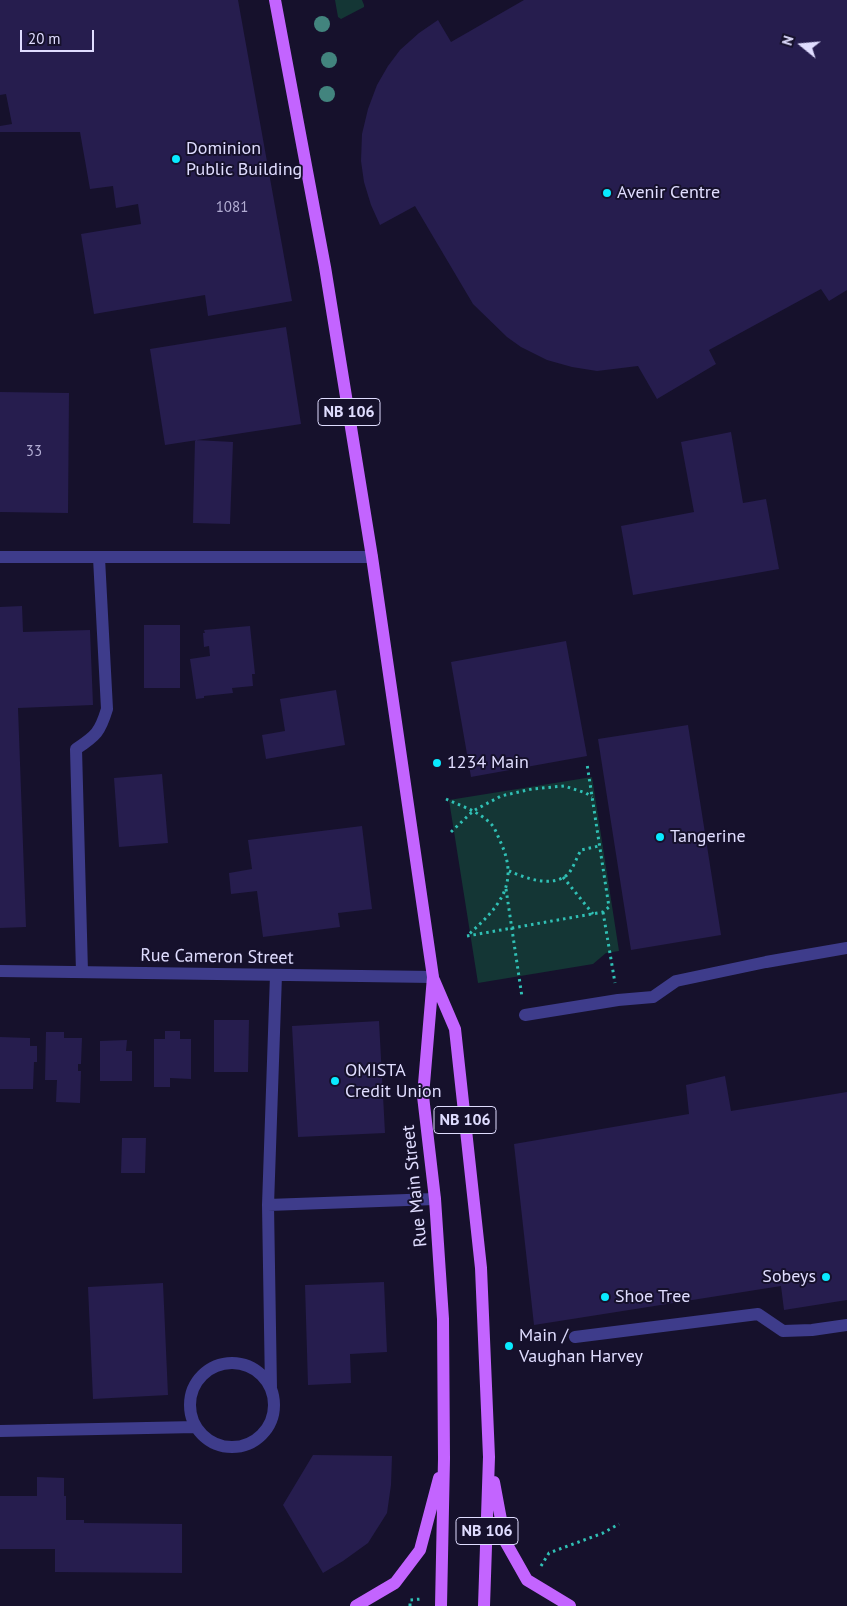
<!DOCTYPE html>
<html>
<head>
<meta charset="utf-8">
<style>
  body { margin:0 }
  #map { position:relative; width:847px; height:1606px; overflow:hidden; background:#16112c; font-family:"PT Sans",sans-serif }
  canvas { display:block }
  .north { position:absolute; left:777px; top:20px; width:50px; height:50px; -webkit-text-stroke:4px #16112c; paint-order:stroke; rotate:287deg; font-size:14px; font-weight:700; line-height:20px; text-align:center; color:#e0ddff }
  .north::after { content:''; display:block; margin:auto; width:18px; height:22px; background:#e0ddff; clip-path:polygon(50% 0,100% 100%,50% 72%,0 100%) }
  .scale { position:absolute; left:20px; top:30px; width:74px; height:22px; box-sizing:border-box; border:2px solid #e0ddff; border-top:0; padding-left:6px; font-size:15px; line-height:18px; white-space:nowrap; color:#e0ddff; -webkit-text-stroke:4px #16112c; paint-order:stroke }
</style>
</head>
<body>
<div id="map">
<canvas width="847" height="1606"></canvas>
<div class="north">N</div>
<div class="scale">20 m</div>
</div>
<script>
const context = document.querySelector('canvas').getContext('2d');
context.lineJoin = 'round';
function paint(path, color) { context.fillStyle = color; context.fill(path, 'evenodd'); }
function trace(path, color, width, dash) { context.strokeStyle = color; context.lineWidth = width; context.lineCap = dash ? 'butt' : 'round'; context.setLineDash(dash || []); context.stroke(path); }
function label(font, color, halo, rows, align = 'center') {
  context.font = font + ' "PT Sans",sans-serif'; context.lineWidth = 4; context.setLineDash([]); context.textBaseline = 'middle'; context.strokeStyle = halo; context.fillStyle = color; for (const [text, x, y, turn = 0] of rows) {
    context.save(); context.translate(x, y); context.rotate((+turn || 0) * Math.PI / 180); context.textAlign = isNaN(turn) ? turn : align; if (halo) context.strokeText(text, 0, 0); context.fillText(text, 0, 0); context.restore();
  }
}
paint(new Path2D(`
  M335,0h27l2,5v2l-23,12 -3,-2z
  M592,777l27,174 -13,2 -13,11 -115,19 -29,-183z`), '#143635');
paint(new Path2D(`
  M0,0h238l54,301 -84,15 -3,-21 -111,19 -13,-80 60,-10 -3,-20 -22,4 -3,-22 -23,3 -10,-57h-80v-6l12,-2 -6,-30 -6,1z
  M524,0h323v290l-18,11 -8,-12 -112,61 7,14 -59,35 -19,-33 -41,5 -25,-4 -25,-7 -26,-13 -14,-10 -34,-33 -58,-98 -35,19 -9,-20 -7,-23 -3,-21 1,-27 6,-25 9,-24 11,-19 12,-16 19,-17 19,-13 13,22z
  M286,327l15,97 -136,21 -15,-96z
  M0,392l69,1 -1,120 -68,-1z
  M731,432l12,71 23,-4 13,70 -146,26 -12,-69 73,-14 -13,-70z
  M195,440l38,2 -3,82 -37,-1z
  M22,606l1,26 67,-2 3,75 -75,3 8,219 -26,1v-321z
  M144,625h36v63h-36z
  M250,626l5,48h-3l1,12 -21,2 1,5 -29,3v2l-8,1 -6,-40 20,-3 -1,-10 -5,1 -1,-14h2l-1,-3z
  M566,641l21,115 -116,21 -20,-115z
  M336,690l9,55 -79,14 -4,-24 23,-4 -5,-32z
  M688,725l33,210 -90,15 -33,-211z
  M162,774l6,69 -49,4 -5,-69z
  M362,826l10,83 -34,4 2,14 -77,10 -6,-46 -26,3 -2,-21 23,-4 -4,-29z
  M214,1020h35l-1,52h-34z
  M379,1021l6,112 -87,4 -6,-111z
  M165,1031h15v8h11v40l-21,-1v9h-16v-48h11z
  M46,1032h18v6h18l-1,26h-3v7h3l-1,32 -24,-1 1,-22h-12z
  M0,1037l30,1v8h7v16h-3l-1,27h-33z
  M127,1040l-1,11h6v30h-32v-40z
  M725,1076l6,35 116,-19v208l-63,10 -3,-24 -247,39 -20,-181 175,-30 -3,-29z
  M122,1138h24l-1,35h-24z
  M384,1282l3,70 -37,2 1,29 -43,2 -3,-100z
  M163,1283l5,112 -75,4 -5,-112z
  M313,1455l79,1 -1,29 -4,28 -19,30 -25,18 -20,12 -40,-68z
  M37,1477l27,1v18h2v24h18v3l98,1v49l-127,-1v-23h-55v-53h37z`), '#261d4e');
trace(new Path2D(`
  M446,799c15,7 32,12 44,24 5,4 8,14 11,20 19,42 -3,65 -33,92
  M451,832l22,-21 28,-15 31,-7 32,-3 22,7 6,4
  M509,871c17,7 41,17 58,4 5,-4 10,-18 14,-25l18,-4
  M563,877l30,37
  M506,889l16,108
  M603,912l12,71
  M467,936l136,-24 6,-5 -22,-143
  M541,1566l8,-13 54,-20 16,-9
  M410,1606v-6l11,-1`), '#30c0b5', 3, [2.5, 4]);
trace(new Path2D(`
  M0,557h372
  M0,971l433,6
  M82,972l-6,-223c20,-13 24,-17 31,-40l-8,-151
  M525,1015l93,-15 35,-3 23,-16 90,-19 81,-14
  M268,1205l167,-6
  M575,1337l183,-23 25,17 29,-1 35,-5
  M190 1405a42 42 0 1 1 84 0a42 42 0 1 1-84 0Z
  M271,1389l-3,-184 8,-230
  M0,1431l196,-4`), '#3e3c8b', 12);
trace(new Path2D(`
  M275,0l50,267 47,290 61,420 -10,119 12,103 8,120 1,140 -3,147
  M434,980l21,49 26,239 8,189 -5,149
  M494,1482l11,59 22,39 43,26
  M356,1606l39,-23 25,-33 19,-72`), '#c364ff', 12);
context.fillStyle = '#42847e';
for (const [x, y] of [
  [322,24],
  [329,60],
  [327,94]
]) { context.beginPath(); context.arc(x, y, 8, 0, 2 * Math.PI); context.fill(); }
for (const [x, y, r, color] of [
  [176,159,5,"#09eaff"],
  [607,193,5,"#09eaff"],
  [437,763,5,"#09eaff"],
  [660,837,5,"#09eaff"],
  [335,1081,5,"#09eaff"],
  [826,1277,5,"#09eaff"],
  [605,1297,5,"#09eaff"],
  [509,1346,5,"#09eaff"]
]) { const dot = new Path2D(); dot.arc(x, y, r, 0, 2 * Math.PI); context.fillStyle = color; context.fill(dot); trace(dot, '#16112c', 2); }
label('15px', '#b2add3', null, [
  ["1081",232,208],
  ["33",34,452]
]);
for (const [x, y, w] of [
  [349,412,62],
  [465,1120,62],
  [487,1531,62]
]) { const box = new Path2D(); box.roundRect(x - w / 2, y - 13.5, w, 27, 4); context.fillStyle = '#16112c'; context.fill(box); trace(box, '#e0ddff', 1); }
label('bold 16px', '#e0ddff', null, [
  ["NB 106",349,412],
  ["NB 106",465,1120],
  ["NB 106",487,1531]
]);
label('18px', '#e0ddff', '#16112c', [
  ["Dominion",186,149],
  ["Public Building",186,170],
  ["Avenir Centre",617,193],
  ["1234 Main",447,763],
  ["Tangerine",670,837],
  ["OMISTA",345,1071],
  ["Credit Union",345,1092],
  ["Sobeys",816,1277,"right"],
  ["Shoe Tree",615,1297],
  ["Main /",519,1336],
  ["Vaughan Harvey",519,1357]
], 'left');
label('18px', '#e0ddff', '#16112c', [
  ["Rue Cameron Street",217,957,1],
  ["Rue Main Street",415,1186,-96]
]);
</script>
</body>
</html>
